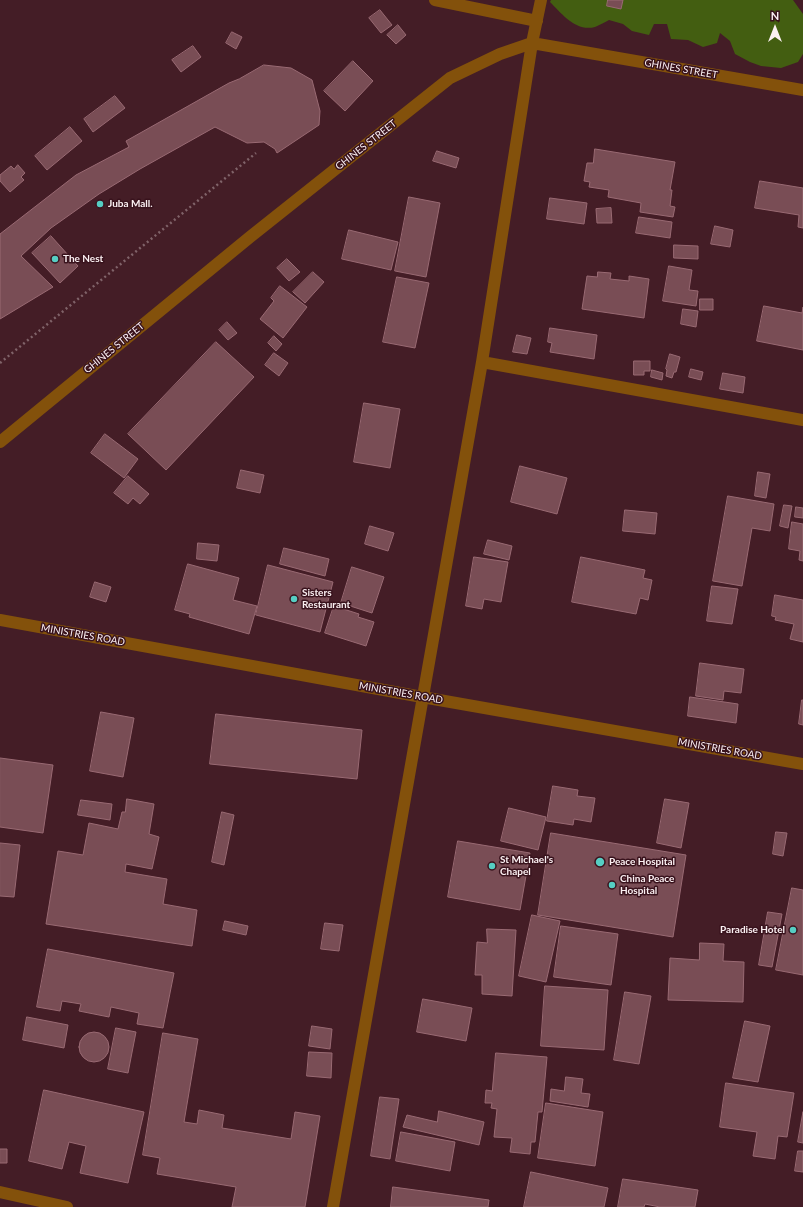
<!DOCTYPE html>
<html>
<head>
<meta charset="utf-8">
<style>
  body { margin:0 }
  #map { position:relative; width:803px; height:1207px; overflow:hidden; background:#441d26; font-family:Lato,sans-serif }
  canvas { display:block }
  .north { position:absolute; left:755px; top:8px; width:40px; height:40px; -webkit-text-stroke:3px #39131d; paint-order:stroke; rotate:0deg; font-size:11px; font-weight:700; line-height:16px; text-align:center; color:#fbf0f2 }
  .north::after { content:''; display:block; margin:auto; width:14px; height:18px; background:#fbf0f2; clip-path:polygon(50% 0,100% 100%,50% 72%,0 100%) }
</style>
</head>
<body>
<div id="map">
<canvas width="803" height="1207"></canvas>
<div class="north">N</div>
</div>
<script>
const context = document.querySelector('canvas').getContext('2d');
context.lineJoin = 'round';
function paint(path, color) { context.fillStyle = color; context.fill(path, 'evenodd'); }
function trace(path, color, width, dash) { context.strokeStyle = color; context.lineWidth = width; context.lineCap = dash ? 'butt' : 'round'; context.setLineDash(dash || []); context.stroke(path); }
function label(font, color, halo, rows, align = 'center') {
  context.font = font + ' Lato,sans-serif'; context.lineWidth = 3; context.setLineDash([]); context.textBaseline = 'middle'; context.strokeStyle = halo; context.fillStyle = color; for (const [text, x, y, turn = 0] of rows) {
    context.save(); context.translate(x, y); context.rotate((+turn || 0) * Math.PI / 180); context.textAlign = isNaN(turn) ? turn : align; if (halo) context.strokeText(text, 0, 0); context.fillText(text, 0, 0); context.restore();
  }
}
paint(new Path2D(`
  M551,0h242l10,14v40l-5,8 -17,6 -20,-2 -11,-4 -15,-8 -5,-13 -10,-8 -3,10 -14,4 -15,-7 -17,-1 -4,-15h-13l-5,11 -17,-4 -9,-7 -14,-4c-4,2 -9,5 -14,7 -19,5 -33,-13 -45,-25z`), '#435e11');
const building = new Path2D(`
  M608,0h15l-2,9 -14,-3z
  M380,10l12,15 -11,8 -12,-15z
  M398,25l8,10 -10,9 -9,-9z
  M232,32l10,5 -6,12 -10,-6z
  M193,46l8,11 -20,15 -9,-12z
  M353,61l20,20 -28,30 -21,-20z
  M264,65l27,3 21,12 8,31 -1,14 -42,28 -2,-4 -11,-7 -17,1 -32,-16 -75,42 -41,25 -48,34 -30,28 32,31 -53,32v-85l76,-59 53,-28 -3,-6 103,-58 10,-4z
  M115,96l10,12 -32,24 -9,-13z
  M70,127l12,14 -35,29 -12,-14z
  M595,149l80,13 -5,28h2l-2,16 5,1 -2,10 -33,-5 1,-9 -33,-6 1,-7 -20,-3 1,-5 -6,-1 3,-18h6z
  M437,151l22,7 -3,10 -23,-7z
  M18,165l7,8 -4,4 3,3 -14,12 -10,-11v-6l11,-9 3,3z
  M760,181l43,7v40l-5,-1 1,-12 -44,-7z
  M409,197l31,6 -14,74 -31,-6z
  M550,198l37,5 -3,21 -37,-5z
  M611,208l1,15h-15l-1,-14z
  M639,217l33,5 -2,16 -34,-5z
  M715,226l18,4 -3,17 -19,-3z
  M349,230l49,12 -7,28 -49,-11z
  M51,236l27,30 -18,17 -28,-30z
  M674,245l24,1v13l-24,-1z
  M287,259l13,13 -11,9 -12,-13z
  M669,266l23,4 -3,20 9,1 -2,15 -33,-5z
  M313,272l11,10 -19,21 -12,-11z
  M598,272l13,1 -1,6 19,2v-5l20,3 -5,39 -62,-9 5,-33 10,1z
  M397,277l32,6 -14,65 -32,-6z
  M280,286l27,21 -24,31 -23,-19 14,-18 -3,-3z
  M700,299h13v11h-13z
  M764,306l38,7 1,-6v43l-46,-9z
  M683,309l15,2 -2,16 -15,-3z
  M227,322l10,11 -9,7 -9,-10z
  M550,328l47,7 -3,24 -44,-7 2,-9 -4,-1z
  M517,335l14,3 -4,16 -14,-2z
  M274,336l8,8 -6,7 -8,-8z
  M216,342l38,35 -88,93 -38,-36z
  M274,353l14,10 -9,13 -14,-11z
  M670,354l10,3 -4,15h-2l-2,6 -6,-2 1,-6 -1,-1z
  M634,361h16v10h-6v4h-10z
  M691,369l12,3 -2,8 -12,-3z
  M652,370l11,3 -1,7 -11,-3z
  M723,373l22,4 -2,16 -23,-4z
  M364,403l36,6 -10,59 -36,-6z
  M105,434l33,25 -14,19 -33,-25z
  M520,466l47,12 -10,36 -46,-12z
  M241,470l23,5 -4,18 -23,-5z
  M758,472l12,2 -4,24 -11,-2z
  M128,476l21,18 -9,10 -7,-6 -5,6 -14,-11z
  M728,496l46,8 -4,27 -18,-3 -10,58 -29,-5z
  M784,505l8,1 -4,22 -8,-2z
  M796,507l7,1v10l-8,-1z
  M625,510l32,3 -2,21 -32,-3z
  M792,522l11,2v37l-4,-1 1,-9 -11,-2z
  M370,526l24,7 -6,18 -23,-7z
  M488,540l24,6 -3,14 -25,-6z
  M198,543l21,2 -2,16 -20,-2z
  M284,548l45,11 -4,17 -45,-12z
  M474,557l34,5 -7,40 -17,-3 -2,10 -16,-3z
  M581,557l64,13 -2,8 9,2 -4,20 -8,-2 -4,16 -64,-12z
  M188,564l51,14 -6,22 24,6 -8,28 -60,-17 1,-3 -15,-4z
  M268,565l65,17 -13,50 -64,-17z
  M352,567l32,10 -12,36 -31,-10z
  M95,582l16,5 -5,15 -16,-5z
  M712,586l26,3 -6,35 -25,-3z
  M775,595l28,5v42l-13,-3 4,-15 -19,-4 1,-3 -4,-1z
  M334,606l25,8 -1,3 16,5 -8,24 -41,-13z
  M700,663l44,6 -3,24 -17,-2 -1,9 -27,-4z
  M690,697l48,7 -2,19 -48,-7z
  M802,700h1v25l-4,-1z
  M101,712l33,6 -11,59 -33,-6z
  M216,714l146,16 -5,49 -147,-15z
  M0,758l53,7 -10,68 -43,-6z
  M553,786l25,4 -1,6 18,2 -4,24 -17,-3 -1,6 -26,-4z
  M127,799l27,5 -5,30 10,3 -7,32 -26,-5 -1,8 42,7 -4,25 34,6 -5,36 -146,-22 12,-73 25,4 6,-32 29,6 4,-17h3z
  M665,799l24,4 -8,45 -24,-5z
  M81,800l31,4 -2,16 -32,-5z
  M509,808l37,9 -8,33 -37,-9z
  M222,812l12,3 -10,50 -12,-3z
  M776,832l11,1 -4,23 -10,-2z
  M551,833l135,22 -13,82 -135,-22z
  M458,841l72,12 -10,57 -72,-13z
  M0,843l20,2 -6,52 -14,-1z
  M792,888l11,2v85l-27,-5z
  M768,912l14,2 -10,53 -13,-2z
  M532,915l28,6 -14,61 -27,-6z
  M225,921l23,5 -2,9 -23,-5z
  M325,923l18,2 -4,26 -18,-2z
  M561,926l57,8 -7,51 -57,-8z
  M487,929l29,1 -4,66 -30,-2v-19h-7l2,-33 10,1z
  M700,943l24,1 -1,17 21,1 -1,40 -75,-2 2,-42 29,2z
  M48,949l126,24 -11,55 -26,-4 2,-11 -28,-6 -2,10 -30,-6 2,-7 -19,-3 -2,10 -23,-4z
  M545,986l63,4 -4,60 -63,-4z
  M625,992l26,4 -12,68 -25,-4z
  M423,999l49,9 -6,33 -49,-9z
  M27,1017l41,8 -4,23 -41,-8z
  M745,1021l25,5 -12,56 -25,-4z
  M312,1026l20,3 -2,20 -21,-3z
  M116,1028l20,4 -8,41 -20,-4z
  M79 1047a15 15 0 1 1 30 0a15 15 0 1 1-30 0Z
  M163,1033l35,6 -14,83 13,2 2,-14 25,5 -2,13 69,11 4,-27 25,4 -15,91h-73l4,-20 -79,-13 3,-16 -17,-3z
  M309,1052l23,1 -1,25 -24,-2z
  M496,1053l51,4 -5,55h-4l-3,30h-4l-1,12 -20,-2 2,-14 -18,-1 3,-28 -6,-1 1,-5h-7l1,-13 6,1z
  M566,1077l17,2 -2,14 9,1 -2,13 -38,-6 1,-12 13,2z
  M726,1083l68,10 -7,44 -9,-1 -3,23 -22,-3 4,-24 -37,-5z
  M44,1090l100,22 -16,71 -48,-10 6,-27 -17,-4 -7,27 -33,-8z
  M380,1097l19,2 -9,60 -19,-3z
  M546,1103l57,9 -8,54 -57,-8z
  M439,1111l45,11 -5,23 -76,-18 4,-12 30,7z
  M803,1112v31l-5,-1z
  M401,1132l54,10 -5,29 -54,-10z
  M0,1149h7v14h-7z
  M798,1151h5v21l-8,-1z
  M531,1172l77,16 -4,19h-80z
  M623,1179l75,11 -3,17h-35l-15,-3 -1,3h-26z
  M393,1187l96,13 -1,7h-97z`);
paint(building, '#794d55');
trace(building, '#996a73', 1);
trace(new Path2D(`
  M0,363l256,-210`), '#806369', 2.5, [2, 3]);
trace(new Path2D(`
  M435,0l102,21
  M482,362l321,58
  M0,442l250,-205 200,-159 50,-24 32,-11 271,47
  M0,1192l67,15
  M333,1207l149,-845 50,-319 9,-43`), '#83510b', 12);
trace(new Path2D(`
  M0,620l422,77 381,67`), '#83510b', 12);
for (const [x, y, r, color] of [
  [100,204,4,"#56cec3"],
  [55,259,4,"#56cec3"],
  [294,599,4,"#56cec3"],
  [600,862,5,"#56cec3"],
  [492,866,4,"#56cec3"],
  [612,885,4,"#56cec3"],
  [793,930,4,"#56cec3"]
]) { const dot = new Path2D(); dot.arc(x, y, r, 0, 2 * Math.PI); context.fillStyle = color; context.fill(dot); trace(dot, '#39131d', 1.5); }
label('10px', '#fbf0f2', '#39131d', [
  ["GHINES STREET",681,69,10],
  ["GHINES STREET",366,145,-38],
  ["GHINES STREET",114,348,-39],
  ["MINISTRIES ROAD",83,635,10],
  ["MINISTRIES ROAD",401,693,10],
  ["MINISTRIES ROAD",720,749,10]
]);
label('bold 10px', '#fbf0f2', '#39131d', [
  ["Juba Mall.",108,204],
  ["The Nest",63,259],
  ["Sisters",302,593],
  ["Restaurant",302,605],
  ["St Michael's",500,860],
  ["Chapel",500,872],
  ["Peace Hospital",609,862],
  ["China Peace",620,879],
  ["Hospital",620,891],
  ["Paradise Hotel",785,930,"right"]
], 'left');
</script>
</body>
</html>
